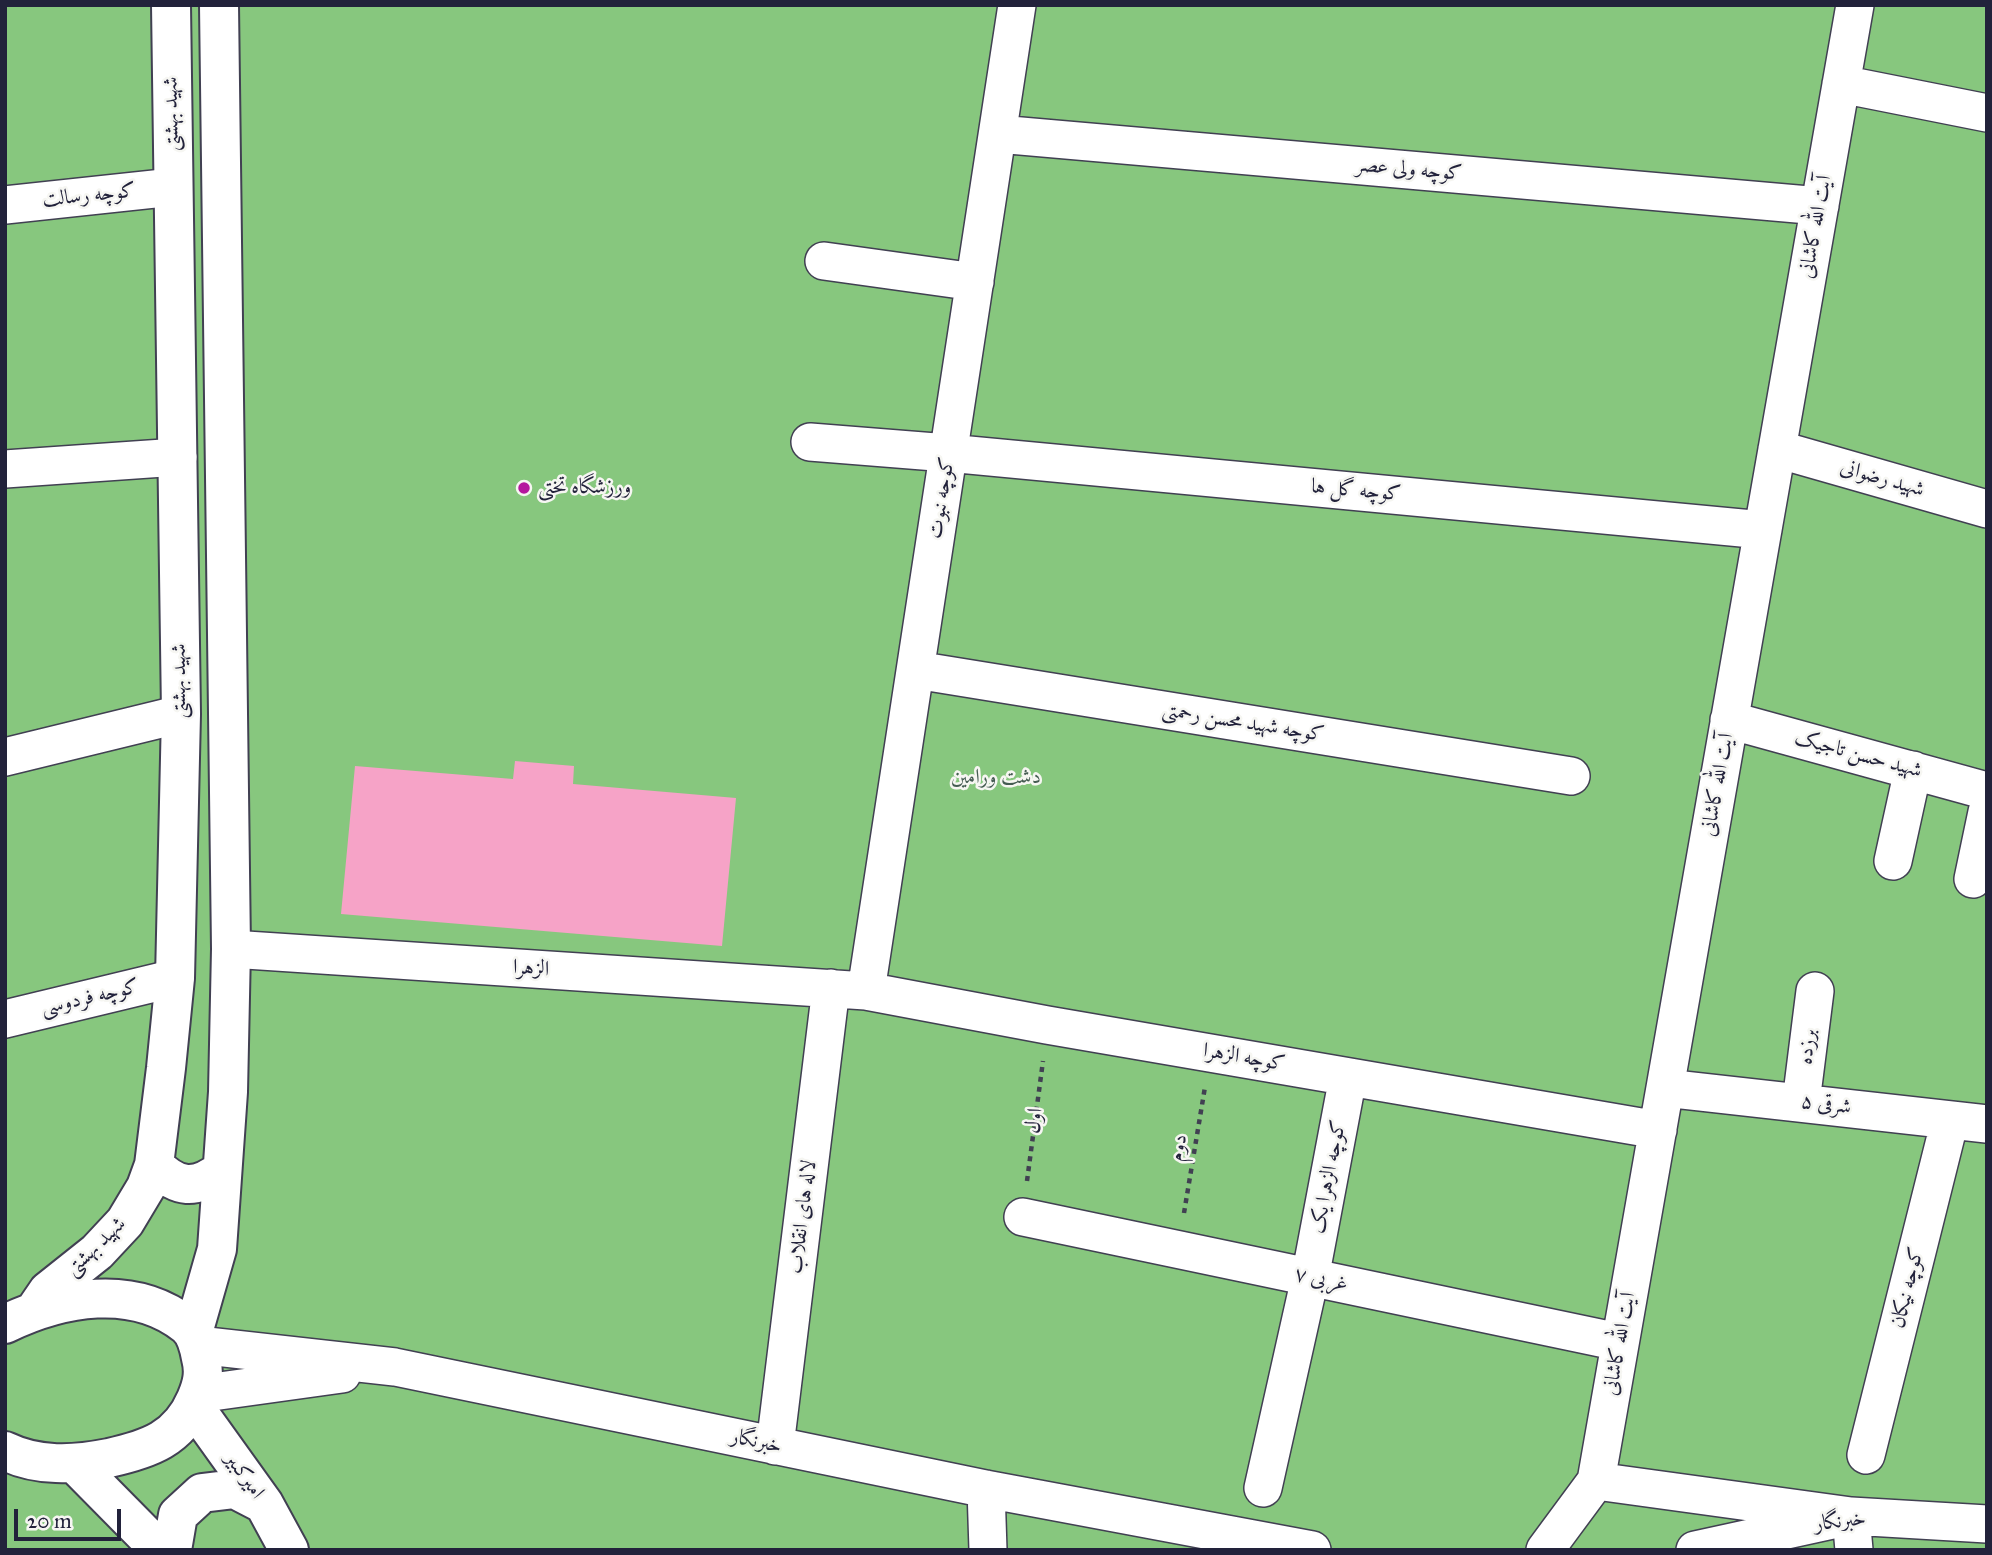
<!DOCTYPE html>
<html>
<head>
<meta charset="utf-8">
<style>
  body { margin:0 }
  #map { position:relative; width:1992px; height:1555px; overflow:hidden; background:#f0e7d1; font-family:"IM FELL Great Primer",serif }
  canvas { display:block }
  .frame { position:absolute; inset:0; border:7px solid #22223b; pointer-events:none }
  .scale { position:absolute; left:14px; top:1509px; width:107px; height:32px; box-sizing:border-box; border:4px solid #22223b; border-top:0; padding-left:9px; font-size:21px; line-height:24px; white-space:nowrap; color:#22223b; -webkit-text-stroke:5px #f6f6f2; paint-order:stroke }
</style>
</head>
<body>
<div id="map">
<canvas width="1992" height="1555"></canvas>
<div class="frame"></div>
<div class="scale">20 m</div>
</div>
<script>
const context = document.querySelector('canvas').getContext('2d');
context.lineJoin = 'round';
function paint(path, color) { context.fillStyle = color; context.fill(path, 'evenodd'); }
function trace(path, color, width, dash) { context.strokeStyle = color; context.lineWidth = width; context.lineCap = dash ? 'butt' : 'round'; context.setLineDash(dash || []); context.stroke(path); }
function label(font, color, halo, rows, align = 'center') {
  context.font = font + ' "IM FELL Great Primer",Amiri,serif'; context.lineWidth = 5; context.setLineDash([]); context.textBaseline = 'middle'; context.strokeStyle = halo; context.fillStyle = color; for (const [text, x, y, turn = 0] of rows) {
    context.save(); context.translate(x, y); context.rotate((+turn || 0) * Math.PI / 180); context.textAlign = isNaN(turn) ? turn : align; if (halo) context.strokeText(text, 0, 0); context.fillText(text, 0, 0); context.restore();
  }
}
paint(new Path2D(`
  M5,5h1982v1545h-1982z`), '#87c77e');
paint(new Path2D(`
  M515,761l59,5 -1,18 163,14 -14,148 -381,-32 14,-148 158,13z`), '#f6a3c7');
const minor = new Path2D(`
  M1841,84l146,29
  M998,134l822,72
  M5,205l168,-18
  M824,261l151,21
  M810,442l138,11 815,77
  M1777,449l210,60
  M5,469l173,-12
  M916,670l655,106
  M1729,720l258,71
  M5,757l176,-43
  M1893,861l20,-91
  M1973,879l14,-67
  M231,949l635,42 181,34 611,105
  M866,991l151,-986
  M5,1019l170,-41
  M1665,1088l322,36
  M1801,1102l14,-111
  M1023,1217l596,125
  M198,1345l197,22 591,122 326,61
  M198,1394l144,-20
  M775,1446l56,-458
  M1866,1455l84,-335
  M1596,1481l255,35 3,34
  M1263,1488l47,-210 38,-201
  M986,1489l2,61
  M1545,1550l51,-69 259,-1476
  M1695,1550l156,-34 136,8`);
const major = new Path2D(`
  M154,1165c24,24 41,25 68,5
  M35,1310l13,-19 49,-39 28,-30 21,-35 8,-22 12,-97 9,-90 6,-264 -10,-709
  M5,1324c56,-27 128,-41 181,1 9,7 13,22 15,33 4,15 1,27 -5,41 -17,40 -47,50 -87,59 -35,7 -71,9 -104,-7
  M193,1333l24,-84 11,-157 3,-143 -12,-944
  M193,1405l71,99 25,46
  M76,1465l84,85
  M172,1550l6,-35 24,-22 33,-4 29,15`);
trace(minor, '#414052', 40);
trace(major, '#414052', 42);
trace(new Path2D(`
  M1027,1181l16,-120
  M1184,1213l21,-126`), '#414052', 4.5, [5, 5]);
trace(minor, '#fff', 37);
trace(major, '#fff', 38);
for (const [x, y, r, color] of [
  [524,488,7,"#b5179e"]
]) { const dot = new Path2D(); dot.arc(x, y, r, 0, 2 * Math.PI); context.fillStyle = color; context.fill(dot); trace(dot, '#f6f6f2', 2.5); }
label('21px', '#22223b', '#f6f6f2', [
  ["شهید بهشتی",172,114,-91],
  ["کوچه ولی عصر",1409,170,5],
  ["کوچه رسالت",89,196,-6],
  ["آیت الله کاشانی",1816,227,-80],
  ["شهید رضوانی",1882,479,16],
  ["کوچه گل ها",1356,491,5],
  ["کوچه نبوت",942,498,-81],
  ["شهید بهشتی",180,681,-90],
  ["کوچه شهید محسن رحمتی",1243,723,9],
  ["شهید حسن تاجیک",1858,755,15],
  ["آیت الله کاشانی",1718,785,-80],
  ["الزهرا",531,969,4],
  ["کوچه فردوسی",90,998,-13],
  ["برزده",1808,1047,-83],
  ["کوچه الزهرا",1244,1058,10],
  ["۵ شرقی",1826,1105,7],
  ["اول",1035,1121,-83],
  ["دوم",1179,1148,-80],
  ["کوچه الزهرا یک",1329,1177,-79],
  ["لاله های انقلاب",803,1217,-83],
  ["شهید بهشتی",96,1247,-44],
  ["۷ غربی",1321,1280,12],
  ["کوچه نیکان",1908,1288,-76],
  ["آیت الله کاشانی",1620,1344,-80],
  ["خبرنگار",756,1442,12],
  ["امیرکبیر",244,1476,54],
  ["خبرنگار",1840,1522,-7]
]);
label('21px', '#22223b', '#f6f6f2', [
  ["ورزشگاه تختی",538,488]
], 'left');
label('21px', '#455c52', '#f6f6f2', [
  ["دشت ورامین",996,778]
]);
</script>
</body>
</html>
